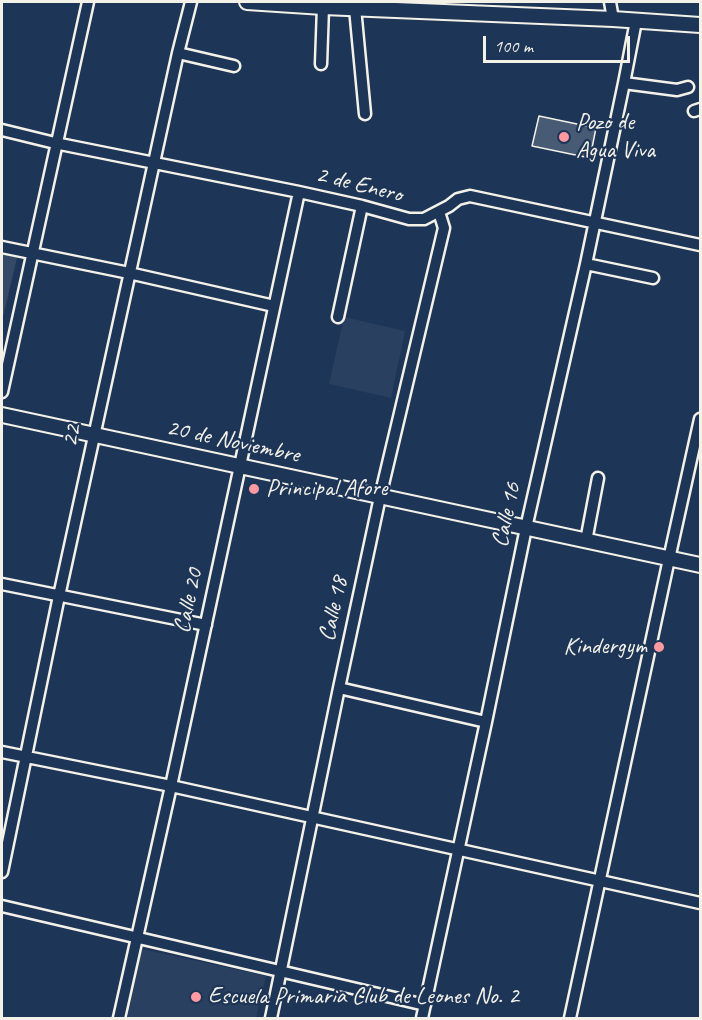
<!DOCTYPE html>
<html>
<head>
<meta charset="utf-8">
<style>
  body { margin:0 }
  #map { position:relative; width:702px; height:1020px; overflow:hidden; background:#1d3557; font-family:Caveat,sans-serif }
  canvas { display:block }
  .frame { position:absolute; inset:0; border:3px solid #f4f1e8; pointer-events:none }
  .scale { position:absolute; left:483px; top:36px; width:147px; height:27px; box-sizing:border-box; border:3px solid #f4f1e8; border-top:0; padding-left:8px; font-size:18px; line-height:21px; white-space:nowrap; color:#f4f1e8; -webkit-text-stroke:4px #1d3557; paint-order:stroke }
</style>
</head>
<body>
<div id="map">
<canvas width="702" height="1020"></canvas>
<div class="frame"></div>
<div class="scale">100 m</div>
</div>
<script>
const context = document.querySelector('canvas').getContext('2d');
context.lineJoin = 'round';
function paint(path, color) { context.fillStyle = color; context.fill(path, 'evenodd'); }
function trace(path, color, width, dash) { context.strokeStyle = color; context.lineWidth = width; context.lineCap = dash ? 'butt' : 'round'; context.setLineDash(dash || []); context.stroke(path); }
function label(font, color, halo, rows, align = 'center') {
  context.font = font + ' Caveat,sans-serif'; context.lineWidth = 4.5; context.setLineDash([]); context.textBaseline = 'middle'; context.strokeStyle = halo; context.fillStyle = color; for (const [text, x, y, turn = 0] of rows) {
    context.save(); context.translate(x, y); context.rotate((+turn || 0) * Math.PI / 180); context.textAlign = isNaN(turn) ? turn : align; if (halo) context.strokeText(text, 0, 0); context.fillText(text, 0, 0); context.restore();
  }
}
paint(new Path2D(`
  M344,317l61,14 -14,67 -62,-14z
  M142,949l124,27 -10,42h-129z`), '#2a4060');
paint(new Path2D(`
  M2,251l16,3 -16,67z`), '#354a67');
const building = new Path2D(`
  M539,116l57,12 -6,30 -58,-12z`);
paint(building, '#485b74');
trace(building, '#f4f1e8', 1.5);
const minor = new Path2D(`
  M610,2l3,17
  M355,8l10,106
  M178,53l56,13
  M321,64l2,-57
  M624,83l53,7 11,-3
  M694,111l6,-2
  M2,130l53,13 244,49 63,14 47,13h15l25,-13 9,-7 12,-3 230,49
  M2,247l127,26 145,33
  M586,264l67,14
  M338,317l24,-111
  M2,392l86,-390
  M586,541l12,-63
  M2,584l204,41
  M339,688l147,34
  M2,752l169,34 529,117
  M2,872l57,-276 119,-543 13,-51
  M2,906l423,99
  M119,1018l52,-232 128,-594
  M271,1018l68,-330 41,-191 64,-269 -5,-16
  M422,1018l64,-296 40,-194 60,-264 38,-181 12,-62
  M570,1018l99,-459 31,-140`);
const major = new Path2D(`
  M247,2l76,5 290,12 87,6
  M2,415l698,150`);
trace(minor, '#f4f1e8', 15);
trace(major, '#f4f1e8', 18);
trace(minor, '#1d3557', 10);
trace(major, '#1d3557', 14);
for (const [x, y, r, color] of [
  [564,137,6,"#ff9aa2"],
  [254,489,6,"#ff9aa2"],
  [659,647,6,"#ff9aa2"],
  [196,997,6,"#ff9aa2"]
]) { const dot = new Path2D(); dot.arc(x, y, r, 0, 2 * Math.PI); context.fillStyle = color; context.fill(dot); trace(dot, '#1d3557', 2); }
label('24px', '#f4f1e8', '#1d3557', [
  ["Pozo de",576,123],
  ["Agua Viva",576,151],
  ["Principal Afore",266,489],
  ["Kindergym",647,647,"right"],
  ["Escuela Primaria Club de Leones No. 2",208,997]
], 'left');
label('24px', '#f4f1e8', '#1d3557', [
  ["2 de Enero",359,185,14],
  ["22",72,436,-78],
  ["20 de Noviembre",233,442,12],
  ["Calle 16",507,515,-78],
  ["Calle 20",189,601,-78],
  ["Calle 18",334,609,-78]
]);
</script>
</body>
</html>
